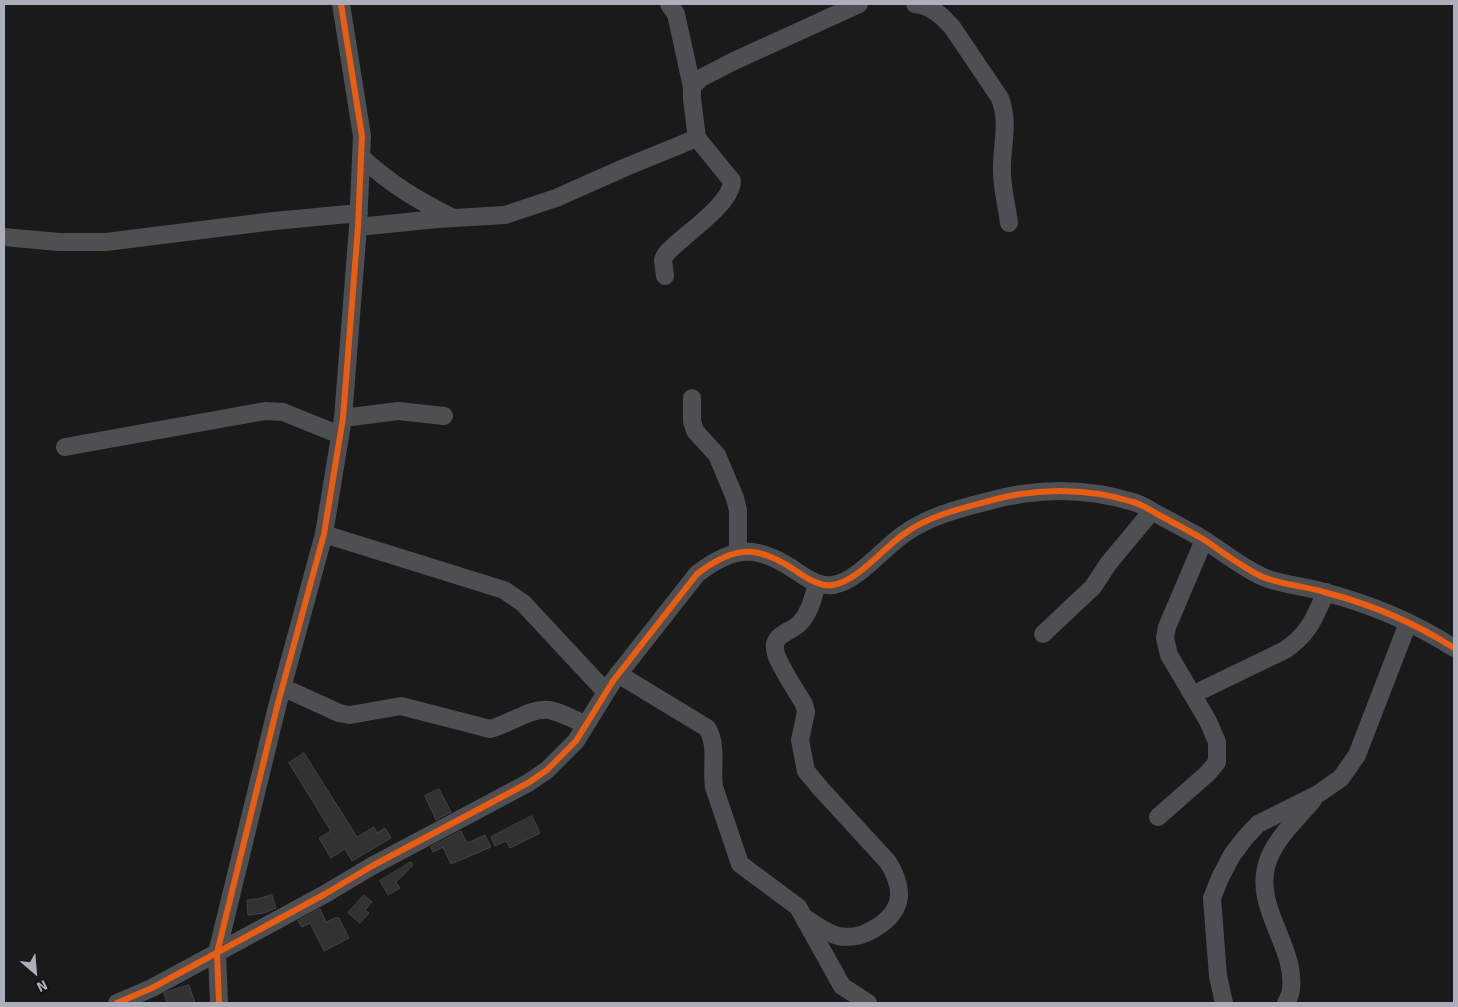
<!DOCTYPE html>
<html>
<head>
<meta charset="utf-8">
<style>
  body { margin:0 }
  #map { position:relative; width:1458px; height:1007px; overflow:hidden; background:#1a1a1a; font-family:Signika,sans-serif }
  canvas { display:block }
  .frame { position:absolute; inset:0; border:5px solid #acafba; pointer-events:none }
  .north { position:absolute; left:10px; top:947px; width:50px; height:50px; -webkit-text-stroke:4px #151416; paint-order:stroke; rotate:153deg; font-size:14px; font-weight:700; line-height:20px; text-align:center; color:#acafba }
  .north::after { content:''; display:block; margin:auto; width:18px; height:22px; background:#acafba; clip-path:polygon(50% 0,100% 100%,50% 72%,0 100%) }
</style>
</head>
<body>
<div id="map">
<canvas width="1458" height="1007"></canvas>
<div class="frame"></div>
<div class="north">N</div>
</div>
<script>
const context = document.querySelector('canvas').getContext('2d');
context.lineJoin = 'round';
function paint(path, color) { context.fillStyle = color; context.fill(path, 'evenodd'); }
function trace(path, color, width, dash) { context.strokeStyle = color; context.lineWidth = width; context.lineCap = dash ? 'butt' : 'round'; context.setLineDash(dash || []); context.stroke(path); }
const building = new Path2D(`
  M304,753l53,84 17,-10 3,6 8,-5 6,10 -39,23 -7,-12 -14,9 -12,-20 12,-7 -42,-68z
  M439,789l12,23 -15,8 -11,-24z
  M532,816l8,17 -30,15 -4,-7 -11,5 -4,-9z
  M461,831l6,12 18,-8 6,12 -40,17 -8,-17 -10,5 -2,-5z
  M411,862l2,3 -17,17 4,6 -12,7 -8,-14z
  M272,895l4,13 -12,5 -16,2 -1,-15 10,-1z
  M364,895l8,7 -7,8 4,3 -9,10 -12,-10z
  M320,909l6,13 9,-4h4l10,20 -25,13 -14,-28 -8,4 -4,-6z
  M189,985l6,18h-28l-3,-10z`);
paint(building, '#323233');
trace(building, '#434346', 1);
trace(new Path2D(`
  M669,4l7,10 16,73
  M915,4c17,2 26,11 37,23l48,71c10,27 1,47 2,74 0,17 5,34 7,51
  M362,158c30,27 55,42 91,60
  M358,227l79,-8 68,-4 51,-17 70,-31 71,-29 -5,-39v-12l9,-9 33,-17 125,-57
  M4,237l55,5h47l168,-21 85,-8
  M665,276l-2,-16 2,-5c17,-20 66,-49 67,-74l-35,-43
  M692,398v23l3,10 22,24 18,43 3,12v42
  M343,418l55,-7 46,5
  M65,447l200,-36 18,1 57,23
  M324,534l180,56 19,13 83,89
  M1043,634l50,-47 15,-23 44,-53
  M618,674l89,54c11,17 4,40 7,59l26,77 58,43 44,79 26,17
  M282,687l57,26 11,2 51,-9 89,23c18,-4 41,-22 59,-19 12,2 25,10 36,14
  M1194,694l91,-44c25,-17 29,-32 41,-58
  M1158,817l50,-44 9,-11v-20l-9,-21 -39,-66 -4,-17 2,-11 37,-87
  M804,917c10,7 23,16 34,19 12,2 24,0 34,-6 31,-17 34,-39 16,-68l-67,-73 -15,-18 -6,-31 6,-28 -2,-8c-9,-15 -20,-31 -27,-47 -9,-23 12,-23 23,-34 10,-11 13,-25 17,-39
  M117,1003l35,-15 173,-94 47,-28 156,-83 19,-13 29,-29 37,-60 84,-107c39,-30 62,-29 102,-1 10,7 22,14 34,12 25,-4 50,-37 71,-51 23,-17 54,-25 81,-32 49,-14 99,-15 148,0 9,2 18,9 26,13 15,8 30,16 44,24 20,13 38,28 60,38 19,8 42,9 61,15 46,12 91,31 130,56
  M219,1003l-2,-50 61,-250 46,-169 19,-116 15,-191 4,-91 -21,-132
  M1224,1003l-6,-27 -6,-78 8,-20 12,-23 13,-17 13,-14 60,-30 23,-16 16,-23 51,-132
  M1286,1003c2,-4 5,-9 5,-14 5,-45 -41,-84 -22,-131 9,-22 29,-40 44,-58`), '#4e4f53', 18);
trace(new Path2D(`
  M117,1003l35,-15 173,-94 47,-28 156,-83 19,-13 29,-29 37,-60 84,-107c39,-30 62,-29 102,-1 10,7 22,14 34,12 25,-4 50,-37 71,-51 23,-17 54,-25 81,-32 49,-14 99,-15 148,0 9,2 18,9 26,13 15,8 30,16 44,24 20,13 38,28 60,38 19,8 42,9 61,15 46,12 91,31 130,56
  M219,1003l-2,-50 61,-250 46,-169 19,-116 15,-191 4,-91 -21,-132`), '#e95d12', 6);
</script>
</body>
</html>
